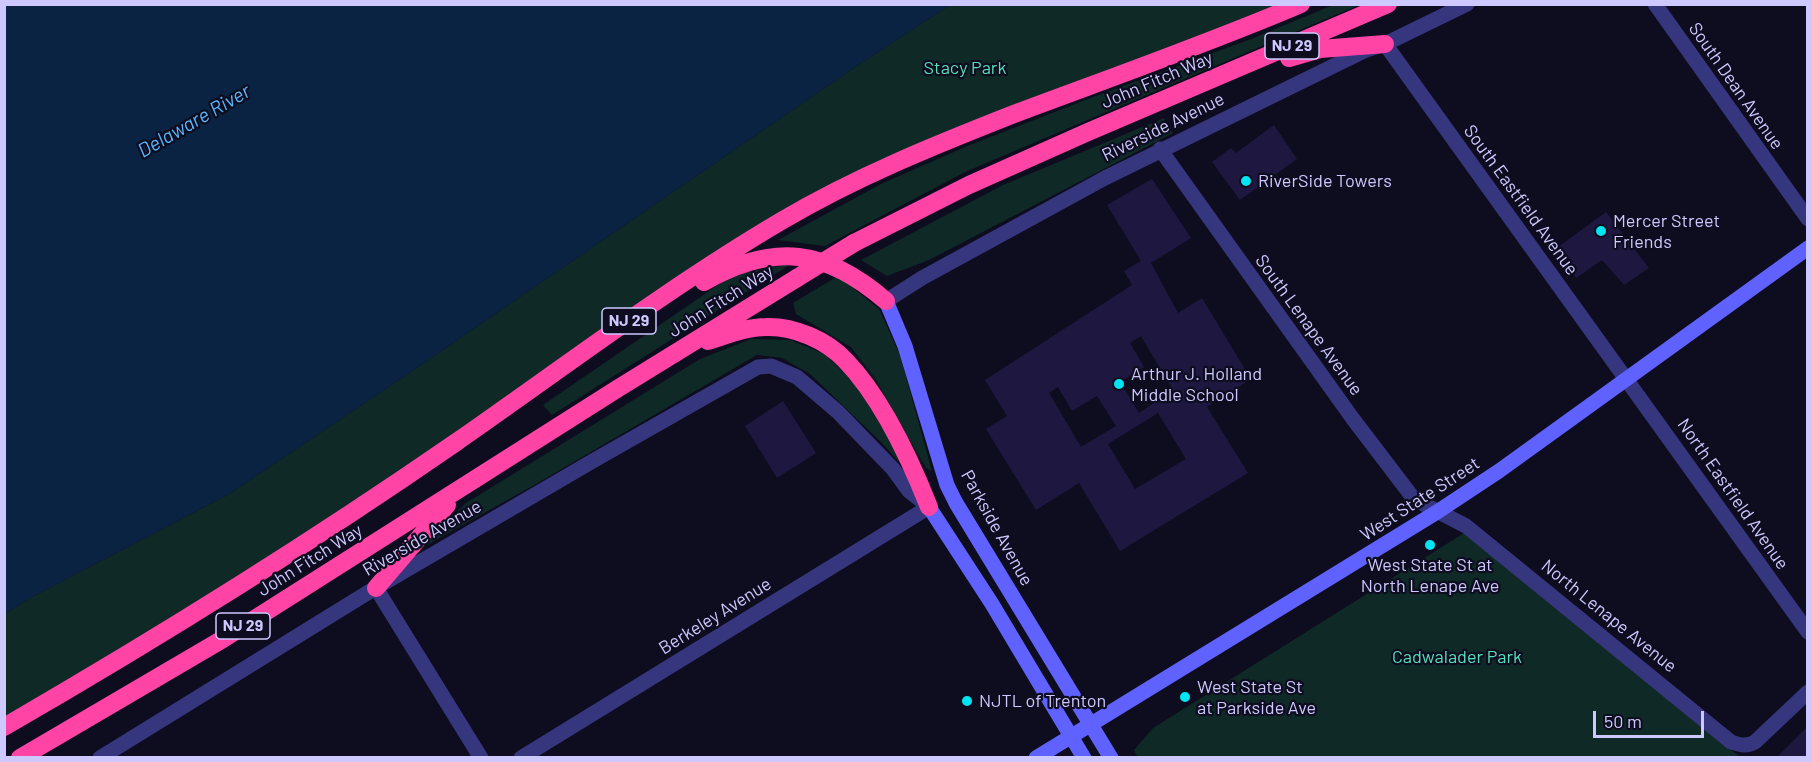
<!DOCTYPE html>
<html>
<head>
<meta charset="utf-8">
<style>
  body { margin:0 }
  #map { position:relative; width:1812px; height:762px; overflow:hidden; background:#0e0c1f; font-family:Barlow,sans-serif }
  canvas { display:block }
  .frame { position:absolute; inset:0; border:6px solid #cdc9ff; pointer-events:none }
  .scale { position:absolute; left:1593px; top:711px; width:111px; height:27px; box-sizing:border-box; border:3px solid #cdc9ff; border-top:0; padding-left:8px; font-size:18px; line-height:21px; white-space:nowrap; color:#cdc9ff; -webkit-text-stroke:4px #0e0c1f; paint-order:stroke }
</style>
</head>
<body>
<div id="map">
<canvas width="1812" height="762"></canvas>
<div class="frame"></div>
<div class="scale">50 m</div>
</div>
<script>
const context = document.querySelector('canvas').getContext('2d');
context.lineJoin = 'round';
function paint(path, color) { context.fillStyle = color; context.fill(path, 'evenodd'); }
function trace(path, color, width, dash) { context.strokeStyle = color; context.lineWidth = width; context.lineCap = dash ? 'butt' : 'round'; context.setLineDash(dash || []); context.stroke(path); }
function label(font, color, halo, rows, align = 'center') {
  context.font = font + ' Barlow,sans-serif'; context.lineWidth = 4.5; context.setLineDash([]); context.textBaseline = 'middle'; context.strokeStyle = halo; context.fillStyle = color; for (const [text, x, y, turn = 0] of rows) {
    context.save(); context.translate(x, y); context.rotate((+turn || 0) * Math.PI / 180); context.textAlign = isNaN(turn) ? turn : align; if (halo) context.strokeText(text, 0, 0); context.fillText(text, 0, 0); context.restore();
  }
}
paint(new Path2D(`
  M950,5h350l-460,184 -835,538v-113l27,-17 197,-103 164,-110 465,-319z
  M1333,5h26l-394,167 -140,74 -47,-6 103,-56 84,-37 128,-50 158,-58z
  M1164,118l9,15 -244,127 -42,16 -26,-16 142,-75z
  M791,264l-239,151 -9,-10 191,-131z
  M838,276l41,33 21,46 32,116 -6,-3 -50,-88 -25,-33 -55,-33 -3,-11z
  M751,339l39,1 35,14 38,38 44,79 -25,-28 -72,-69 -28,-16 -25,-3 -221,129 -118,66 48,-47 234,-144z
  M1464,533l276,224 -602,1 -4,-8 19,-22z`), '#0f2927');
paint(new Path2D(`
  M5,4h945v1l-92,60 -465,319 -164,110 -197,103 -27,17z`), '#0b2343');
paint(new Path2D(`
  M1274,125l23,34 -57,41 -28,-38 19,-14 5,5z
  M1152,179l39,59 -40,25 27,50 24,-15 49,81 -44,28 41,66 -128,78 -41,-68 -43,27 -50,-81 21,-13 -22,-36 147,-95 -8,-14 17,-10 -34,-56zM1141,336l33,56 -8,4 -3,-4 -11,7 2,4 -15,10 -19,-31 24,-15 -14,-24zM1058,387l14,24 25,-15 19,30 -35,21 -32,-54zM1158,413l28,46 -51,30 -27,-45z
  M1606,212l43,56 -25,17 -22,-25 -26,18 -22,-28z
  M783,401l33,52 -39,25 -32,-52z
  M1806,728l2,30h-32z`), '#1e1840');
trace(new Path2D(`
  M1655,4l153,215
  M1385,44l423,588
  M1160,149l193,270 61,80 52,27 265,216c9,3 15,5 24,0l53,-50
  M886,301l36,-23 183,-100 261,-128 19,-6 82,-40
  M376,588l105,170
  M100,758l272,-168 219,-128 167,-95 13,-1 26,11 41,35 55,57 16,22 20,16 -408,251`), '#36367e', 15);
trace(new Path2D(`
  M886,301l19,45 42,139 9,18 155,255
  M929,507l63,97 92,154
  M1036,758l401,-246 62,-41 309,-223`), '#6062ff', 15);
trace(new Path2D(`
  M1289,58l31,-9 65,-5
  M854,243l115,-58 119,-53 300,-128
  M704,282c70,-40 122,-33 182,19
  M708,341c19,-6 39,-14 58,-14 28,-1 60,13 79,33 37,38 65,99 84,147
  M376,588l71,-83
  M4,727c154,-89 305,-183 451,-284 108,-75 214,-156 328,-223 73,-43 152,-75 231,-106 96,-36 193,-70 287,-110
  M20,758l203,-119 394,-250 180,-111`), '#ff44a5', 18);
trace(new Path2D(`
  M797,278l57,-35`), '#ff44a5', 18);
for (const [x, y, r, color] of [
  [1246,181,6,"#00e5f4"],
  [1601,231,6,"#00e5f4"],
  [1119,384,6,"#00e5f4"],
  [1430,545,6,"#00e5f4"],
  [1185,697,6,"#00e5f4"],
  [967,701,6,"#00e5f4"]
]) { const dot = new Path2D(); dot.arc(x, y, r, 0, 2 * Math.PI); context.fillStyle = color; context.fill(dot); trace(dot, '#0e0c1f', 2); }
for (const [x, y, w] of [
  [1292,46,54],
  [629,321,54],
  [243,626,54]
]) { const box = new Path2D(); box.roundRect(x - w / 2, y - 13, w, 26, 4.5); context.fillStyle = '#0e0c1f'; context.fill(box); trace(box, '#cdc9ff', 1.5); }
label('bold 16px', '#cdc9ff', null, [
  ["NJ 29",1292,46],
  ["NJ 29",629,321],
  ["NJ 29",243,626]
]);
label('18px', '#54e0b8', '#0e0c1f', [
  ["Stacy Park",965,68],
  ["Cadwalader Park",1457,657]
]);
label('18px', '#cdc9ff', '#0e0c1f', [
  ["John Fitch Way",1157,80,-23],
  ["South Dean Avenue",1736,86,55],
  ["Riverside Avenue",1163,127,-26],
  ["South Eastfield Avenue",1521,200,54],
  ["John Fitch Way",721,301,-32],
  ["South Lenape Avenue",1309,325,54],
  ["North Eastfield Avenue",1733,494,55],
  ["West State Street",1420,499,-33],
  ["Parkside Avenue",997,528,61],
  ["Riverside Avenue",422,538,-30],
  ["John Fitch Way",310,560,-32],
  ["Berkeley Avenue",715,616,-32],
  ["North Lenape Avenue",1609,616,39]
]);
label('18px', '#cdc9ff', '#0e0c1f', [
  ["RiverSide Towers",1258,181],
  ["Mercer Street",1613,221],
  ["Friends",1613,242],
  ["Arthur J. Holland",1131,374],
  ["Middle School",1131,395],
  ["West State St at",1430,565,"center"],
  ["North Lenape Ave",1430,586,"center"],
  ["West State St",1197,687],
  ["at Parkside Ave",1197,708],
  ["NJTL of Trenton",979,701]
], 'left');
label('italic 20px', '#57b8ff', '#0e0c1f', [
  ["Delaware River",194,121,-30]
]);
</script>
</body>
</html>
